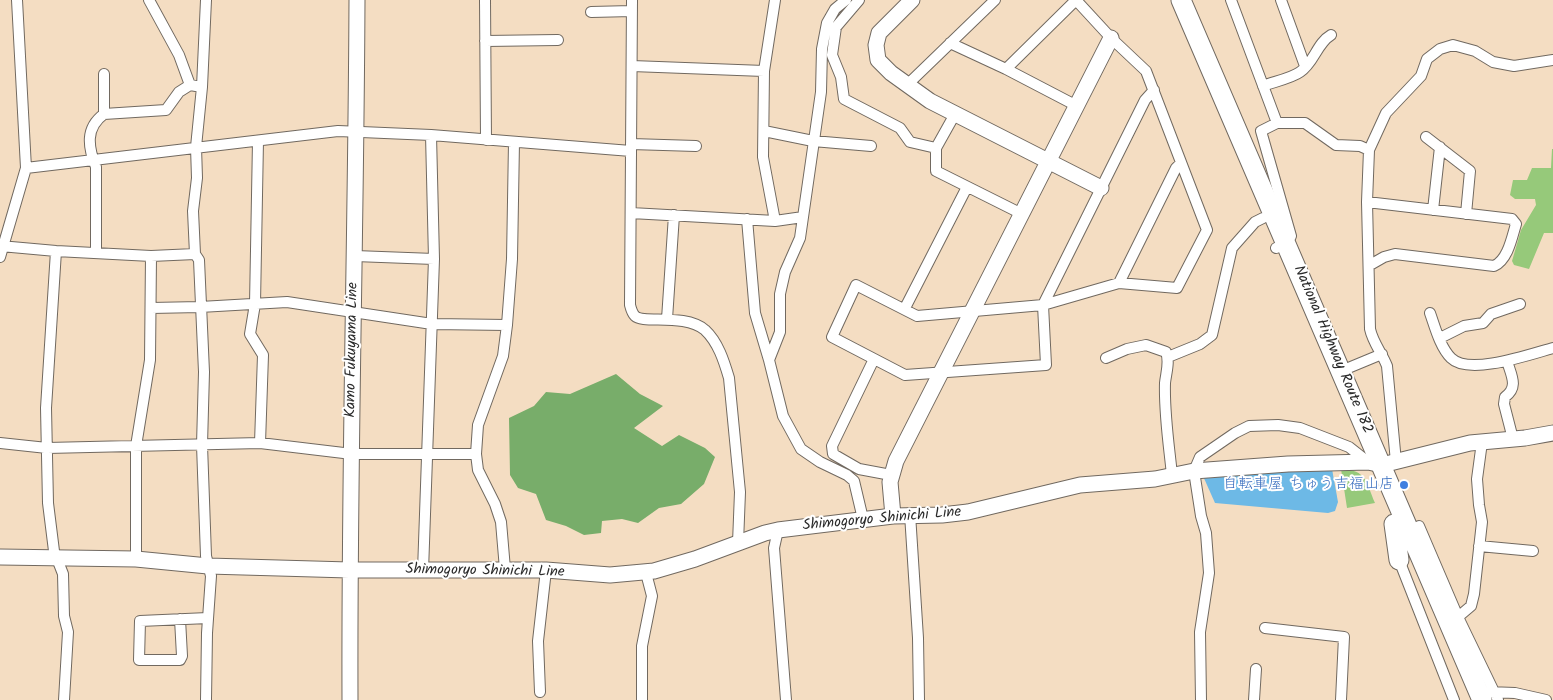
<!DOCTYPE html>
<html>
<head>
<meta charset="utf-8">
<style>
  body { margin:0 }
  canvas { display:block; background:#f4ddc2 }
</style>
</head>
<body>
<canvas width="1553" height="700"></canvas>
<script>
const context = document.querySelector('canvas').getContext('2d');
context.lineJoin = 'round';
function paint(path, color) { context.fillStyle = color; context.fill(path, 'evenodd'); }
function trace(path, color, width, dash) { context.strokeStyle = color; context.lineWidth = width; context.lineCap = dash ? 'butt' : 'round'; context.setLineDash(dash || []); context.stroke(path); }
function label(font, color, halo, rows, align = 'center') {
  context.font = font + ' Kalam,"Klee One",sans-serif'; context.lineWidth = 4; context.setLineDash([]); context.textBaseline = 'middle'; context.strokeStyle = halo; context.fillStyle = color; for (const [text, x, y, turn = 0] of rows) {
    context.save(); context.translate(x, y); context.rotate((+turn || 0) * Math.PI / 180); context.textAlign = isNaN(turn) ? turn : align; if (halo) context.strokeText(text, 0, 0); context.fillText(text, 0, 0); context.restore();
  }
}
paint(new Path2D(`
  M1552,149h1v84h-9l-15,36 -15,-4 -2,-4 9,-31 15,-25 -1,-6h-20l-5,-4 3,-15h14l5,-12h19z
  M1341,469c26,1 25,13 34,34l-28,5z`), '#96c97a');
paint(new Path2D(`
  M616,374l24,20 23,12 -29,22 28,18 17,-11 26,13 10,9 -11,27 -23,20 -22,4 -21,15 -16,-4 -20,2 -1,12 -17,2 -18,-9 -20,-6 -10,-26 -18,-6 -8,-13 -1,-57 25,-12 12,-14 24,2z`), '#78ad6a');
paint(new Path2D(`
  M1332,469l6,33 -3,9 -7,2 -113,-10 -12,-27z`), '#6db9e6');
const street = new Path2D(`
  M149,0l30,55 11,30 12,2
  M485,0l1,140
  M632,0l-2,305c1,4 2,8 5,11 8,8 50,-3 70,14 13,12 19,31 24,48l11,114 -2,51
  M775,0l-11,71 -1,86 12,64
  M846,0l-11,9 -8,14 -5,26 -1,43 -21,146 -15,34 -5,22v38l-11,28 14,56 18,33 19,13 27,13 7,6 9,38
  M859,0l-23,27 -4,28 9,22 3,22 56,29 10,14 26,6
  M1231,0l46,123 -16,8 30,105 -5,8 -10,4
  M1281,0l24,66
  M591,12l41,-1
  M485,41l73,-1
  M950,43l56,26 71,37
  M632,66l132,5
  M1006,69l70,-69 35,38 35,33 61,159 -30,58 -58,-5 -76,22 -126,11 -61,-31 -24,52 73,38 141,-10 -3,-60 102,-205 9,-10
  M907,85l88,-85
  M1263,86c10,-4 29,-8 37,-14 14,-9 17,-29 31,-37
  M104,114l62,-4 13,-18 11,-7
  M955,114l-19,34v23l86,43
  M1277,123h28l31,22 24,1 9,4
  M764,131l49,10 58,5
  M1426,137l44,34 -4,43
  M258,141l-3,163 -5,30 13,21 -3,88
  M631,144l65,2
  M26,168l312,-37 93,4 200,16
  M1367,202l145,17 4,5c-4,13 -8,36 -22,42l-99,-12 -11,3 -14,8
  M1433,210l7,-63
  M631,213l144,8 28,-4
  M747,219l8,94 14,47
  M0,246l56,5 95,5 44,-2
  M56,251l-10,157 2,95 6,48 9,23 1,42 4,16 -4,68
  M96,253v-86c-8,-20 -11,-39 8,-53v-40
  M355,256l79,3
  M0,257l26,-89 -9,-168
  M1119,283l57,-115 5,-5
  M151,308l49,-1 87,-5 145,22 75,1
  M905,308l62,-121
  M1430,313c5,14 10,34 21,45 18,18 80,-4 102,-10
  M667,319l7,-104
  M1440,338l24,-12 19,-3 8,-9 29,-10
  M1168,357l32,-13 12,-9 20,-87 23,-26 8,-4
  M1106,358l21,-9 19,-4 20,7c4,10 0,21 -1,31 -1,31 4,62 7,92
  M874,359l-42,87 1,8 26,15 32,6
  M1507,361c4,14 12,26 -2,36l-1,7 9,35
  M1341,371l41,-17
  M0,443l47,5 213,-5 92,11h124
  M1396,462l-9,-96c-5,-13 -14,-23 -17,-37l-3,-127 2,-52 17,-37 35,-37 6,-17 13,-10 13,-4 22,6 18,11 21,4 39,-6
  M910,514l8,124 1,62
  M1419,526l39,91 40,83
  M778,530l-4,18 12,152
  M1479,546l54,5
  M136,559v-113l14,-86 1,-104
  M1399,560l55,140
  M505,569l-4,-47 -6,-18 -17,-34 -2,-16 2,-29 25,-69 4,-31 5,-66 2,-117
  M423,571l11,-312 -3,-124
  M1458,617l13,-11 3,-12 8,-72 -3,-17 -2,-26 5,-37
  M180,619l2,37 -2,4h-41l1,-39 68,-3
  M1265,628l79,9 -3,63
  M540,692l-2,-51 8,-71
  M1488,692l27,1 31,7
  M206,700l1,-67 4,-57 -5,-20 -4,-111 2,-73 -5,-112 -4,-6 -2,-43 4,-33 -1,-31 6,-60 4,-87
  M642,700v-54l10,-50 -6,-23
  M1201,700l-1,-68 9,-59 -3,-40 -5,-17 -7,-45 6,-14 35,-24 14,-7 29,-1 22,3 49,19 19,15
  M1254,700l2,-31`);
const secondary = new Path2D(`
  M912,0l-33,33 -3,12 2,15 13,13 39,28 171,87
  M893,516l-3,-34 6,-21 215,-423
  M0,557l136,2 72,7 141,4h197l64,5 44,-4 41,-12 70,-26 13,-3 115,-14 49,-1 26,-3 112,-27 75,-6 39,-8 94,-7 80,-2 14,3 88,-22 55,-5 28,-5
  M350,700c-1,-233 6,-467 7,-700`);
const highway = new Path2D(`
  M1181,0l301,700
  M1394,524l5,36`);
trace(street, '#716960', 12);
trace(secondary, '#716960', 17);
trace(highway, '#716960', 21);
trace(street, '#fff', 10);
trace(secondary, '#fff', 15);
trace(highway, '#fff', 19);
for (const [x, y, r, color] of [
  [1404,485,5,"#3f7fe0"]
]) { const dot = new Path2D(); dot.arc(x, y, r, 0, 2 * Math.PI); context.fillStyle = color; context.fill(dot); trace(dot, '#fff', 2); }
label('15px', '#2b2b2b', '#fff', [
  ["Kamo Fukuyama Line",353,350,-89],
  ["National Highway Route 182",1332,350,67],
  ["Shimogoryo Shinichi Line",882,520,-5],
  ["Shimogoryo Shinichi Line",485,572,1]
]);
label('15px', '#366cbe', '#fff', [
  ["自転車屋 ちゅう吉福山店",1394,485]
], 'right');
</script>
</body>
</html>
